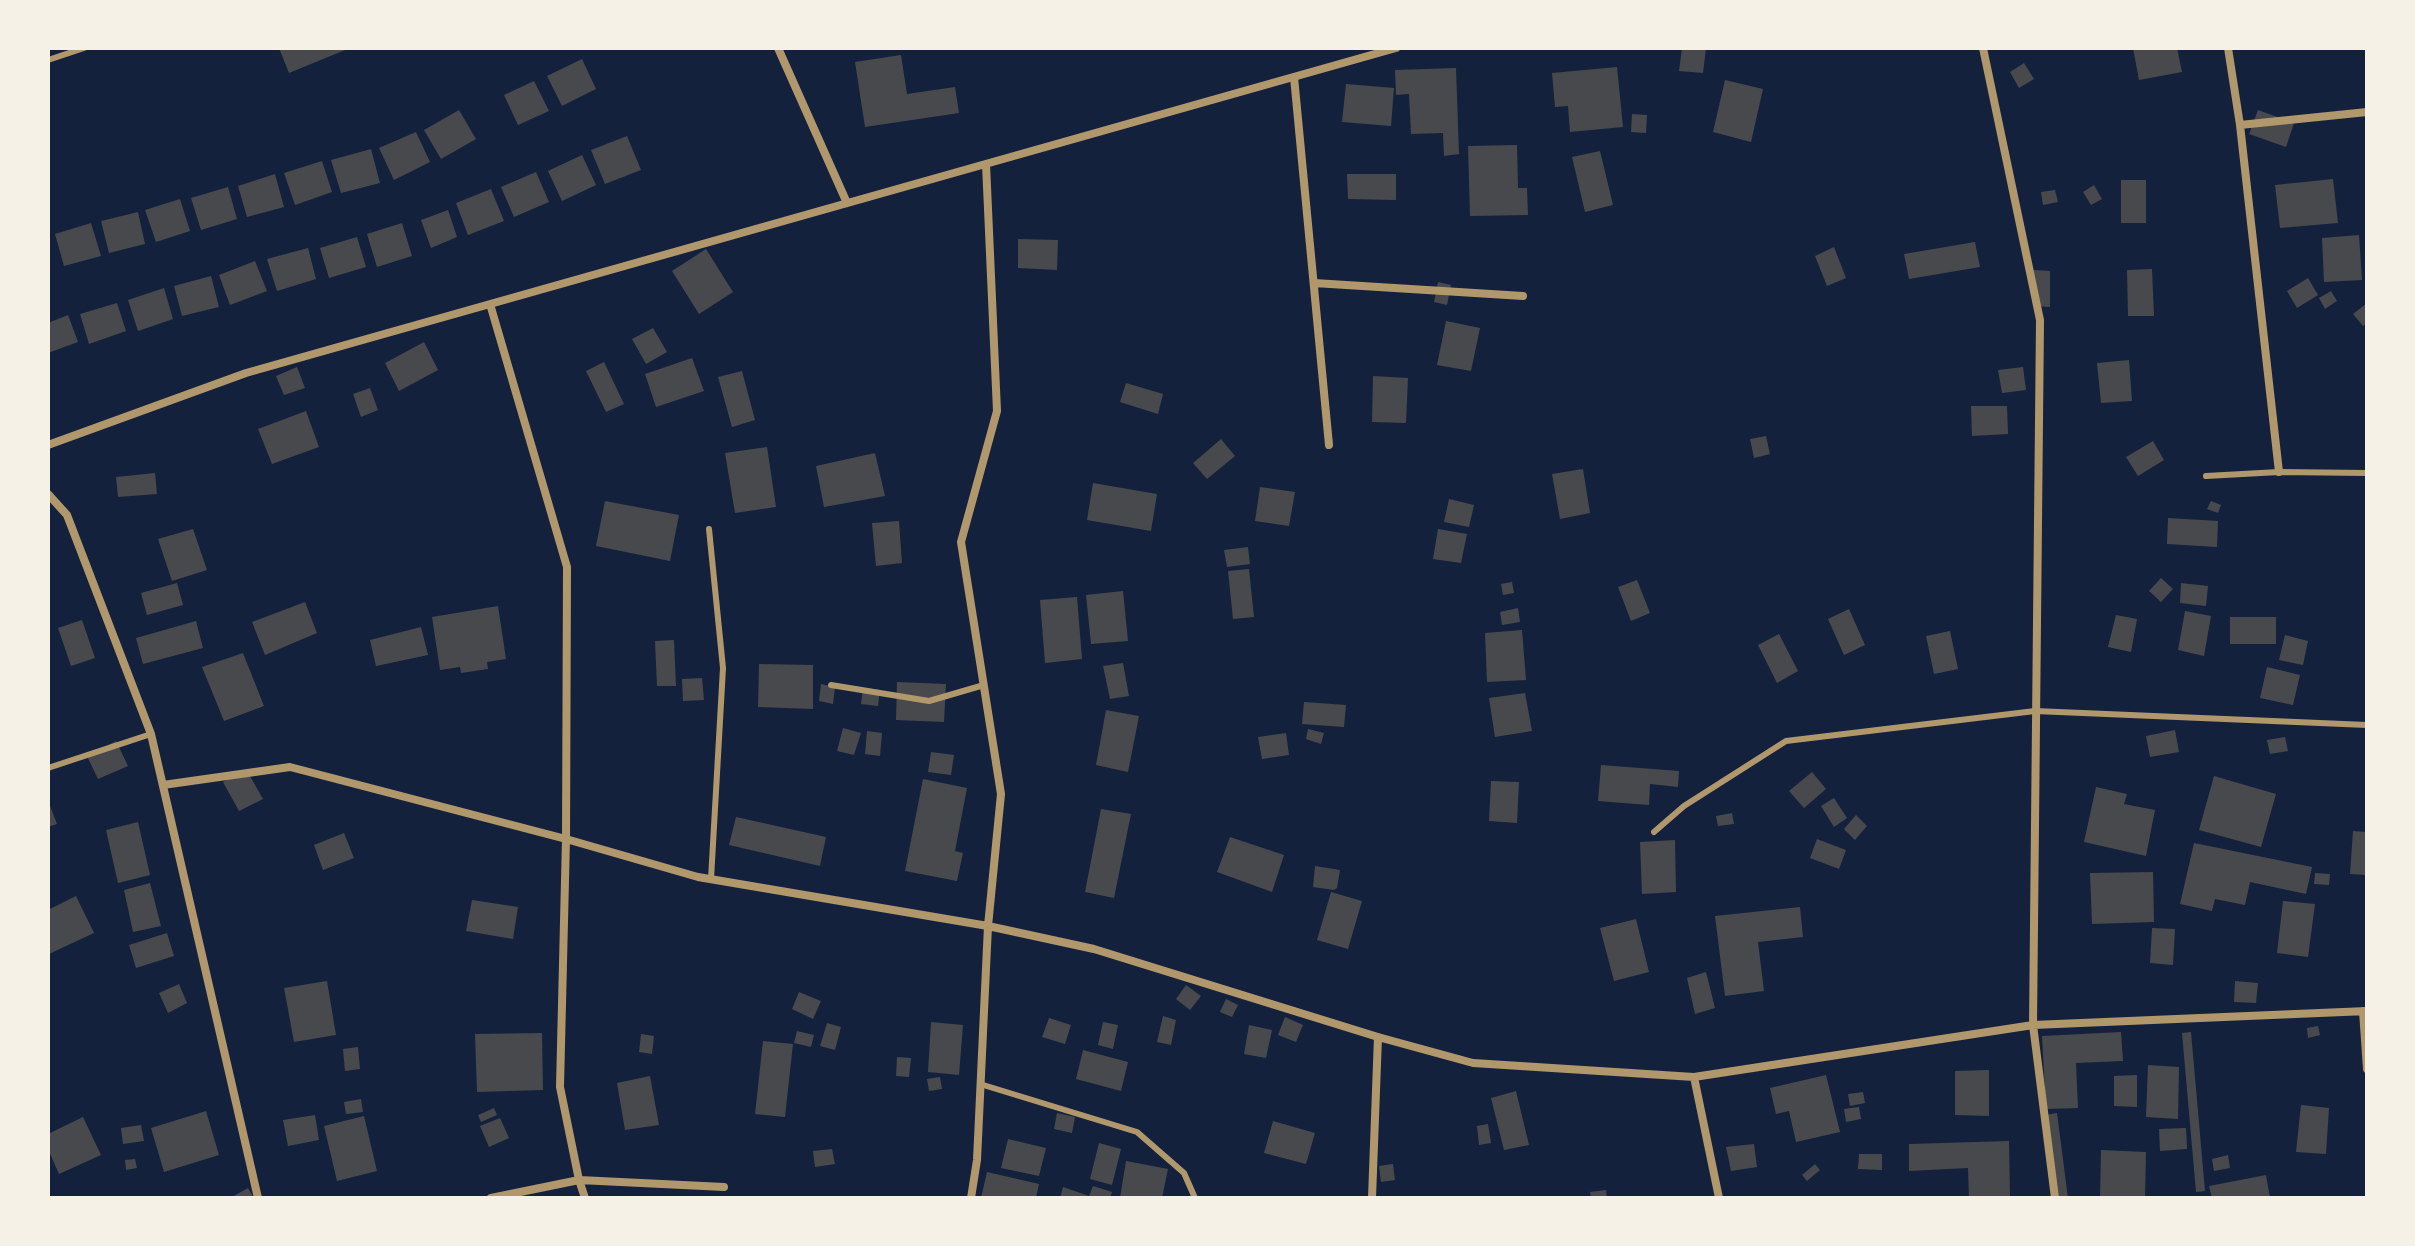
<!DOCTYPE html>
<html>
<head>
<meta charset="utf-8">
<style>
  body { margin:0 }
  #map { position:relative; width:2415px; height:1246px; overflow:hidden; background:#14213d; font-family:"Playfair Display",serif }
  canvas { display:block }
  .frame { position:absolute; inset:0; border:50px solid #f6f1e7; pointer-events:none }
</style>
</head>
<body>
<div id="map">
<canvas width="2415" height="1246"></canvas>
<div class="frame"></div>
</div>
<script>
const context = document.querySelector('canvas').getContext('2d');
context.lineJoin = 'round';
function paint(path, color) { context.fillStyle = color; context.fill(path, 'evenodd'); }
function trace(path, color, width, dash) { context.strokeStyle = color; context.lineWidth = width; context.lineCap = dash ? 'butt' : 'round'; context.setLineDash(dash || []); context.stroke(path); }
paint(new Path2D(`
  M279,48h71l-61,25z
  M1682,48h24l-3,25 -24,-2z
  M2133,48h44l5,24 -43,8z
  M901,55l6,39 48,-7 4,26 -94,14 -10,-65z
  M582,59l14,30 -34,17 -15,-30z
  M2024,63l10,16 -15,9 -9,-16z
  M1617,67l6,60 -53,5 -2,-26 -13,1 -3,-34z
  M1456,68l3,86 -15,2 -1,-23 -32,1 -2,-40 -13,1 -1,-25z
  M1725,80l38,9 -12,53 -38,-10z
  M534,81l15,30 -31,14 -14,-30z
  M1346,84l48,4 -3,38 -49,-4z
  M459,110l17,29 -35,20 -17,-29z
  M2258,110l36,13 -8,24 -37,-13z
  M1632,114l15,1 -1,18 -15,-1z
  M416,132l14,30 -36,18 -15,-32z
  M627,136l14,34 -36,14 -14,-34z
  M1517,145l1,43h9l1,27 -58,1 -2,-70z
  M371,149l9,34 -39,10 -10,-33z
  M1600,151l13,54 -28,7 -13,-55z
  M582,155l14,30 -34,16 -14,-30z
  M322,161l10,31 -37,13 -11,-32z
  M536,172l13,30 -35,15 -13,-30z
  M275,174l9,33 -37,10 -9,-31z
  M1347,174h49v26l-48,-1z
  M2333,179l5,44 -58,5 -5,-43z
  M2121,180h25v43h-25z
  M2094,185l8,14 -11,6 -8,-13z
  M228,187l9,32 -36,11 -10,-32z
  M491,189l13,32 -36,14 -12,-32z
  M2055,190l3,12 -15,3 -2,-13z
  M180,199l10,32 -34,11 -11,-32z
  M448,210l9,27 -26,11 -10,-28z
  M138,212l7,32 -36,9 -8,-32z
  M91,223l10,33 -37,10 -9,-32z
  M402,223l10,33 -35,11 -10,-33z
  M2359,235l3,45 -38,2 -2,-44z
  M357,237l9,30 -37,11 -9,-30z
  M1018,239l40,1 -1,30 -39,-2z
  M1975,242l5,25 -71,12 -5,-25z
  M1834,247l12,31 -19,8 -12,-30z
  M308,248l8,31 -39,12 -10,-32z
  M706,249l27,43 -34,22 -27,-43z
  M255,261l12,30 -37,14 -11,-30z
  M2152,269l2,47h-26l-1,-46z
  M2034,270l16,1v36l-16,-1z
  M211,276l8,31 -37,9 -8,-30z
  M2308,278l10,17 -21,13 -10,-17z
  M1438,282l13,3 -4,20 -13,-3z
  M164,288l9,31 -35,12 -10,-31z
  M2331,291l6,10 -12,8 -6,-11z
  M117,303l9,28 -37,13 -9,-30z
  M2367,303v20l-4,3 -10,-12z
  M68,315l10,27 -30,11v-30z
  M1446,321l34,7 -9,43 -34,-6z
  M653,328l14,24 -21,12 -14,-25z
  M424,342l14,28 -39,21 -14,-28z
  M692,358l12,33 -48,16 -11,-33z
  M2129,360l3,41 -31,2 -4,-40z
  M604,362l20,42 -18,8 -20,-41z
  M297,367l8,21 -21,7 -8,-19z
  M2023,367l3,23 -24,3 -4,-23z
  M742,371l13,49 -23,7 -14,-50z
  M1373,376l35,2 -2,45 -34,-1z
  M1126,383l37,11 -5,20 -38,-12z
  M370,388l8,22 -17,7 -8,-23z
  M1971,406h36l1,28 -36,2z
  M306,411l13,36 -47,17 -14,-35z
  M1766,436l4,18 -16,4 -4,-19z
  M1221,439l14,17 -28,23 -14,-16z
  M2153,441l11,19 -26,16 -12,-19z
  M767,447l9,60 -41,6 -10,-60z
  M875,453l10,43 -61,11 -8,-41z
  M1583,469l7,44 -30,6 -8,-45z
  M155,473l2,21 -39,3 -2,-20z
  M1093,483l64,11 -6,37 -64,-11z
  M1260,487l35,5 -6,34 -34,-5z
  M1449,499l25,6 -5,22 -25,-5z
  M605,501l74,14 -9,46 -74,-15z
  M2211,501l10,4 -3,8 -11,-4z
  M2168,518l50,3 -1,26 -50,-3z
  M899,521l3,42 -26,3 -4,-43z
  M193,529l14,41 -35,11 -14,-42z
  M1438,529l29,5 -6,29 -28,-4z
  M1248,547l2,17 -23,3 -3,-17z
  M1249,569l5,48 -21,2 -5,-48z
  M2161,578l12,11 -12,13 -12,-11z
  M1637,580l13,33 -19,8 -13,-34z
  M1512,582l2,11 -11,2 -2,-11z
  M177,583l6,22 -36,10 -6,-22z
  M2181,583l27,3 -2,20 -26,-3z
  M1123,591l5,50 -37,3 -5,-49z
  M1077,597l5,62 -37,4 -5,-63z
  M305,602l12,31 -52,22 -13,-33z
  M498,606l8,53 -19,3 1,7 -27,4 -1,-6 -20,3 -8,-53z
  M1518,608l2,14 -18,3 -2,-13z
  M1849,609l16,36 -21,10 -16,-36z
  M2185,611l26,5 -7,40 -26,-6z
  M2116,615l21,4 -6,33 -23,-5z
  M2230,617h46v27h-46z
  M82,620l13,38 -24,8 -13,-38z
  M196,621l7,27 -60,16 -7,-26z
  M421,627l7,28 -52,11 -6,-26z
  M1522,630l4,50 -39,2 -2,-49z
  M1950,631l8,38 -24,5 -8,-38z
  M1779,634l19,37 -21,12 -19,-38z
  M2285,635l23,6 -5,24 -24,-5z
  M674,640l2,46h-19l-2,-45z
  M243,653l21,53 -40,15 -22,-54z
  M1123,663l6,33 -19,3 -7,-33z
  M759,664l54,1v44l-55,-2z
  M2267,667l33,8 -7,30 -33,-7z
  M702,678l2,22 -21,1 -1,-22z
  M897,682l49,2 -2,38 -48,-2z
  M821,684l14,3 -2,17 -14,-3z
  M863,688l17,2 -2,16 -17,-2z
  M1525,693l7,38 -37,6 -6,-39z
  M1304,702l42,3 -2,22 -42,-3z
  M1106,710l33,6 -11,56 -32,-7z
  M843,728l18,5 -7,22 -17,-4z
  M1308,729l16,4 -3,11 -15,-5z
  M2175,730l4,22 -29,5 -4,-21z
  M867,731l15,2 -2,23 -15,-2z
  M1286,733l3,22 -27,4 -4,-22z
  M2285,737l3,14 -18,3 -3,-14z
  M116,741l12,25 -30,13 -11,-23z
  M931,752l23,3 -3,20 -23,-3z
  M1601,765l78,6 -1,16 -28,-3 -1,21 -51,-4z
  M246,769l17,30 -24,12 -16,-29z
  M1812,772l14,17 -22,19 -15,-17z
  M2214,776l62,18 -15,53 -62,-17z
  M923,779l44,9 -12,63 8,2 -6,28 -52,-10z
  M1491,781l28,1 -2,41 -28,-2z
  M2096,787l31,7 -3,10 31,6 -9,46 -62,-14z
  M1834,798l13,20 -13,9 -13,-21z
  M48,801l9,23 -9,3z
  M1101,809l30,5 -17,84 -29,-6z
  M1732,813l2,11 -16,2 -2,-10z
  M1856,815l11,11 -12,14 -11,-11z
  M736,817l90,20 -6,29 -91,-21z
  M138,822l12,53 -32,8 -12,-53z
  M2353,831l14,1v43l-17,-1z
  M344,833l10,25 -31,12 -9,-25z
  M1230,837l54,18 -12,37 -55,-20z
  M1817,839l29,11 -7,19 -29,-11z
  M1675,840l1,52 -34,2 -2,-52z
  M2194,843l118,24 -6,27 -56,-12 -5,23 -30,-6 -3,12 -32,-7z
  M1315,866l25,4 -3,18 -3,2 -21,-3z
  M2153,872l1,50 -62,2 -2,-51z
  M2315,873l15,1 -1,11 -15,-1z
  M150,883l11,43 -28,6 -9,-42z
  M1331,892l31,9 -14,48 -31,-9z
  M76,896l18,37 -45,21 -1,-44z
  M472,900l46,7 -5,32 -47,-8z
  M2283,901l32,3 -7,53 -31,-4z
  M1800,907l3,30 -45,5 6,49 -39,5 -10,-80z
  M1636,919l13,53 -35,9 -14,-53z
  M2152,928l23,1 -2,36 -23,-2z
  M167,933l7,23 -38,12 -7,-23z
  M1706,972l9,36 -20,6 -8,-36z
  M327,981l9,54 -42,7 -10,-54z
  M2235,981l23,2 -2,20 -22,-1z
  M179,984l8,19 -19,10 -9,-20z
  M1186,985l15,11 -11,14 -14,-11z
  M799,992l22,9 -8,18 -21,-10z
  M1226,999l12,6 -6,12 -12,-5z
  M1163,1016l13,4 -5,25 -14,-3z
  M1285,1017l18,8 -7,17 -18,-7z
  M1049,1018l22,7 -6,19 -23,-7z
  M931,1022l32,3 -4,50 -31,-3z
  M1103,1022l15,3 -5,24 -15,-4z
  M827,1023l14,4 -6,23 -15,-4z
  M1249,1025l23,5 -6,28 -22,-4z
  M2318,1026l2,9 -12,3 -1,-10z
  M797,1031l17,4 -3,12 -17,-4z
  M2121,1032l2,29 -47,2 2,45 -32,1 -4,-73z
  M2191,1032l14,159 -9,1 -14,-159z
  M542,1033l1,57 -66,2 -2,-58z
  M641,1034l13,2 -2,18 -13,-2z
  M763,1041l30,3 -8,73 -30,-3z
  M358,1047l2,22 -15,2 -2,-22z
  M1083,1050l45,12 -7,29 -45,-12z
  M897,1057l14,1 -2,19 -13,-1z
  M2148,1065l31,2 -1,52 -32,-2z
  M1989,1070v46l-34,-1v-44z
  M1826,1075l14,57 -44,10 -7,-31 -13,3 -6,-26z
  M2137,1075v32l-23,-1v-30z
  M650,1076l9,49 -34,5 -8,-47z
  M940,1077l2,12 -13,2 -2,-12z
  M1516,1091l13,54 -25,5 -13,-52z
  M1863,1092l2,11 -15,3 -2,-12z
  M361,1099l2,13 -17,2 -2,-12z
  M2301,1105l28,3 -3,46 -30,-2z
  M1859,1107l2,12 -15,3 -2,-13z
  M494,1108l3,7 -16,7 -3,-7z
  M206,1111l13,44 -55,17 -13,-44z
  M1057,1113l18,4 -3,16 -18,-4z
  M2057,1113l11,85h-12l-11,-83z
  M315,1115l4,25 -31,6 -5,-26z
  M364,1116l13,55 -40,10 -13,-55z
  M83,1117l18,38 -42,19 -11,-25v-15z
  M500,1118l9,20 -20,9 -9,-21z
  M1273,1121l42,12 -9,31 -42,-11z
  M1488,1124l3,19 -12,2 -2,-19z
  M141,1125l3,16 -21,3 -2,-16z
  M2186,1128l1,21 -27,2 -1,-22z
  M1008,1139l38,9 -7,28 -38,-8z
  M2009,1141l1,57h-41l-1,-30 -59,3v-27z
  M1099,1143l22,6 -9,36 -22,-6z
  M1754,1144l3,23 -26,4 -5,-24z
  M832,1149l3,15 -20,3 -2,-16z
  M2101,1150l45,2 -1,46h-45z
  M1859,1154h23v16l-24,-1z
  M2228,1155l2,13 -16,3 -2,-12z
  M135,1159l2,9 -11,2 -1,-10z
  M1126,1161l42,8 -6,29h-42z
  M1393,1164l2,16 -14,2 -2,-16z
  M1815,1164l5,6 -13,11 -5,-6z
  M987,1172l52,12 -3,14h-55z
  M2266,1175l4,23h-58l-3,-12z
  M1093,1186l19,6 -2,6h-50l3,-11 26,9z
  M248,1188l6,10h-24z
  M1606,1190l1,8h-16l-1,-6z`), '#48494c');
trace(new Path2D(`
  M48,60l36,-12
  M2206,476l73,-4 88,1
  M709,529l14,139 -12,211
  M831,685l98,16 55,-16
  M48,768l103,-34
  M1654,832l30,-26 102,-65 249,-30 332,14
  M980,1084l157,48 47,41 11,25`), '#b1986c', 6);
trace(new Path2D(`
  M778,48l69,155
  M1983,48l57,272 -7,705 22,173
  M2228,48l12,77 39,347
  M1294,77l35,368
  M2240,125l127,-13
  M1314,283l209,13
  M490,304l77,263 -1,272 -6,248 19,93 6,18
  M48,445l198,-72 1150,-325
  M48,494l19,21 84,219 107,464
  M163,785l127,-18 276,72 132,38 290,49 106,23 284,88 95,26 221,14 339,-52 334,-14
  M2363,1011l4,58
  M1694,1077l25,121
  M491,1198l88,-18 145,7
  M971,1198l6,-38 11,-234 13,-132 -40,-252 36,-131 -11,-247
  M1372,1198l6,-161`), '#b1986c', 8);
</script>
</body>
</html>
